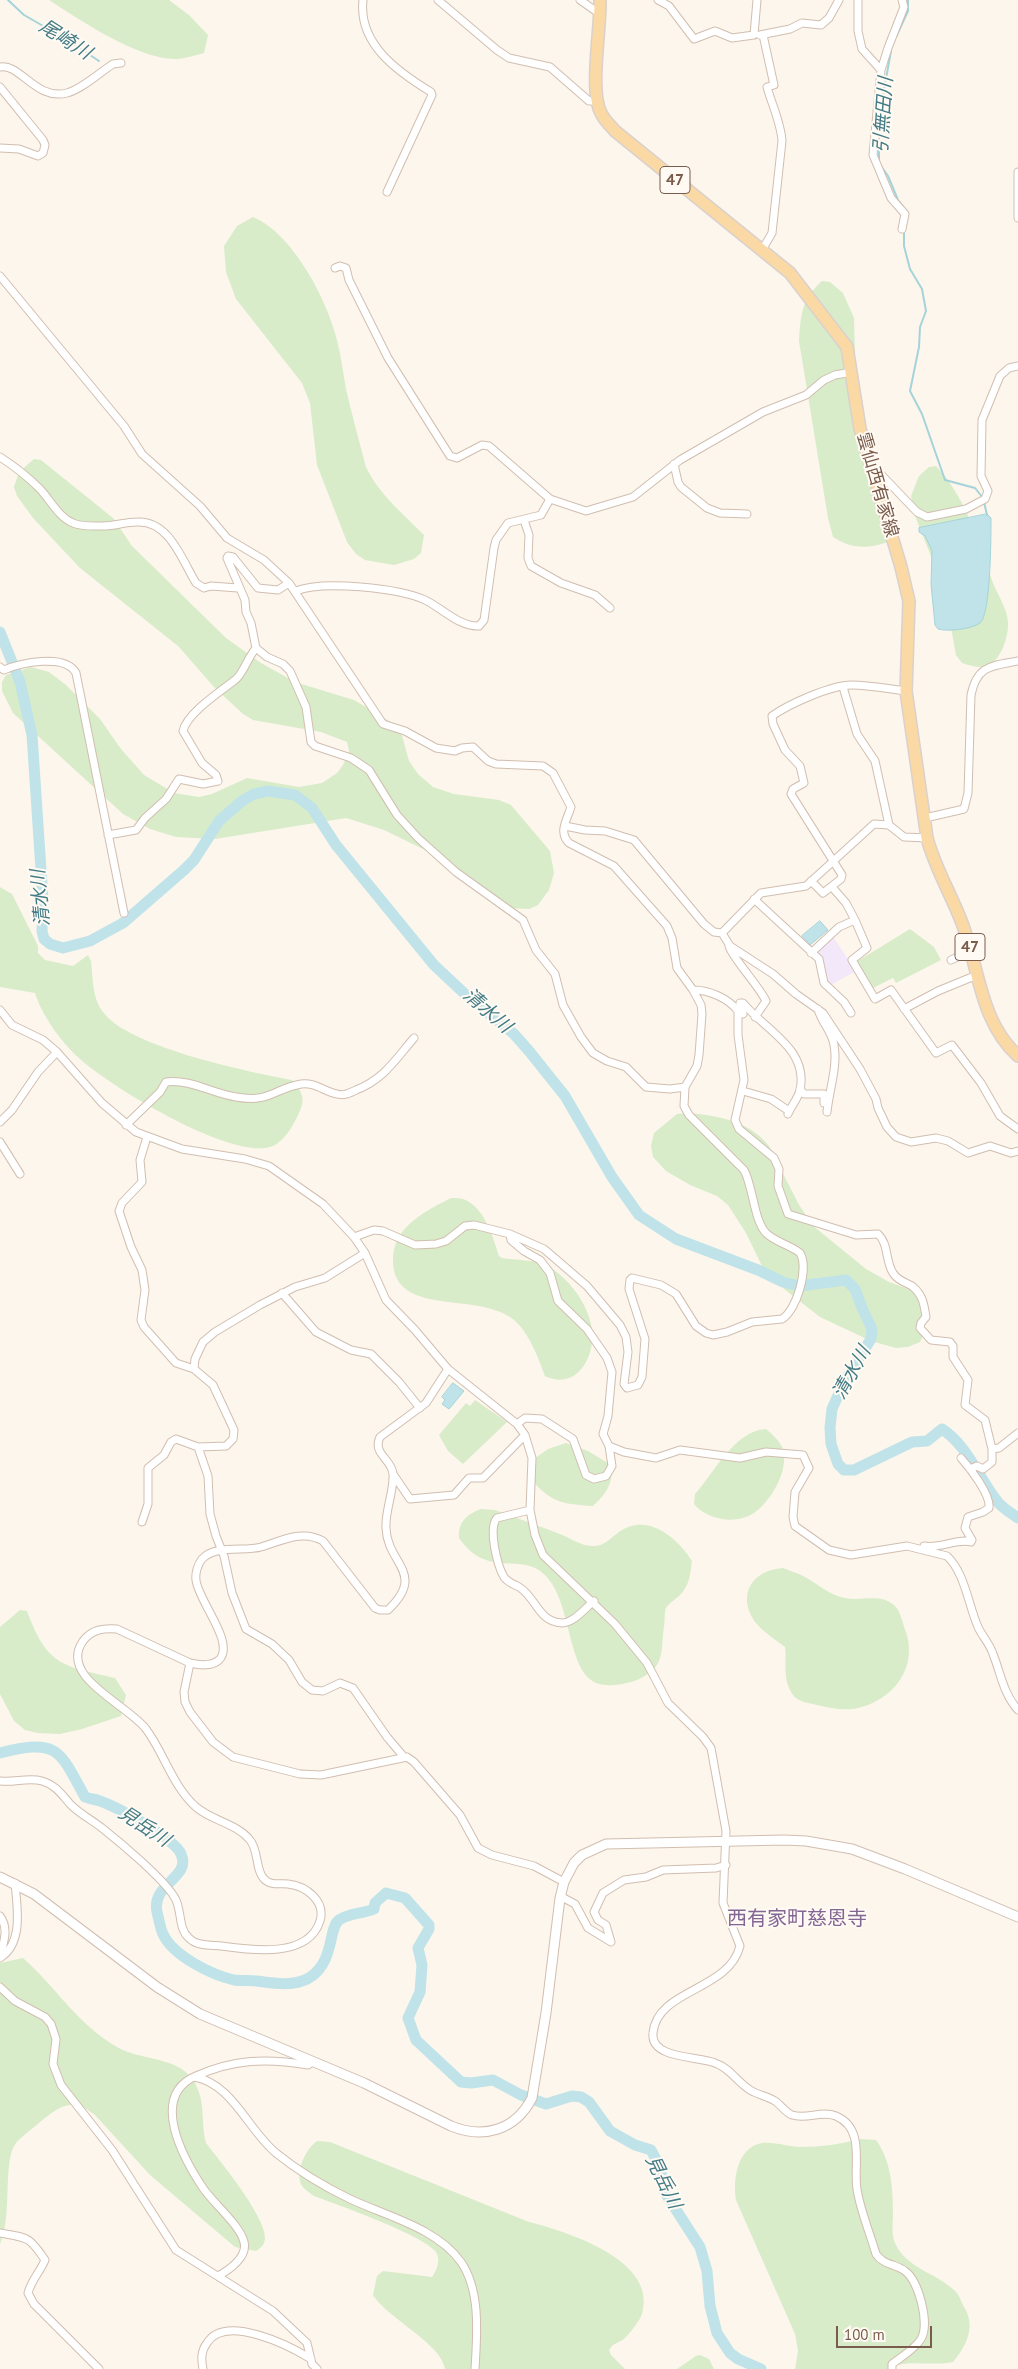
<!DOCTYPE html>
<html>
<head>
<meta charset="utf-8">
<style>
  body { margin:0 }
  #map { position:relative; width:1018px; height:2369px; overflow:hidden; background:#fdf6ec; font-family:"PT Sans",sans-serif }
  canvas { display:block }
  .scale { position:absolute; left:836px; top:2326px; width:96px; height:22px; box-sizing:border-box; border:2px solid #7a5c4d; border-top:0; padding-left:6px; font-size:15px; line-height:18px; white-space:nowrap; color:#7a5c4d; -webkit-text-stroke:4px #fffaf3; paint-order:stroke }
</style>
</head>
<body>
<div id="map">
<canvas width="1018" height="2369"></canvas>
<div class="scale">100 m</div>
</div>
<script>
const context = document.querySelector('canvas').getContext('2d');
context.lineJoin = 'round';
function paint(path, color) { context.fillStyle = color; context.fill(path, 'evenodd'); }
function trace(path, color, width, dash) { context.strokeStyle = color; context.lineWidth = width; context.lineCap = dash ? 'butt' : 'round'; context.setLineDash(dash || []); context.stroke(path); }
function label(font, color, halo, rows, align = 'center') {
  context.font = font + ' "PT Sans","Noto Sans JP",sans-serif'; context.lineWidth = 4; context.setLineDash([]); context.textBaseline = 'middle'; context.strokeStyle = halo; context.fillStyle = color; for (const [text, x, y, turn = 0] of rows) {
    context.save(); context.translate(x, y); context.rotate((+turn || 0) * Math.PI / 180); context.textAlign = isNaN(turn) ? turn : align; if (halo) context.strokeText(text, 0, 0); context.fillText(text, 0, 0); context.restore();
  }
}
paint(new Path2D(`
  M832,935l24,36 -25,14 -5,-3 -11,-32z`), '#f3e8fa');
paint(new Path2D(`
  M49,0h120l20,15 19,20 -4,18c-8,2 -18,5 -26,6 -38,2 -98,-39 -129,-59z
  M253,217c39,16 74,82 84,123 4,16 6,32 9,49 6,26 13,52 20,78 12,26 38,48 58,68l-3,18 -7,6 -20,6 -29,-5 -9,-6 -9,-12 -30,-77 -7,-62 -8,-20 -66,-84 -10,-27 -2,-26 13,-20z
  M822,281l8,1 13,11 11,25 1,37 12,75 12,46 11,25 2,19 -4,22c-20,7 -37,7 -55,-5l-5,-19 -29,-177c2,-27 2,-41 23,-60z
  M34,459l7,1 72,58 19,28 94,92 35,25 34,19 59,18 37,22 10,10 8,29 9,13 15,13 21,7 45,6 12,5 39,46 4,22 -5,17 -11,15 -9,4 -26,-1 -78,-58 -41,-20 -38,-12 -131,21 -39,-2 -26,-8 -27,-15 -110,-101 -11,-22v-9l4,-7 25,-8 18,5 17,13 34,34 21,30 23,26 30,18 25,4 13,-3 35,-16 52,9 23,-4 15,-10 6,-8 6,-14 -2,-9 -26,-10 -68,-12 -10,-6 -29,-27 -36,-41 -98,-78 -47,-50 -16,-22 -3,-9 5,-15z
  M936,466c30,31 43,78 57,117 5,13 14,25 15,39 1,15 -8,42 -24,45 -7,1 -15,-2 -22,-4l-6,-8 -12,-66 -29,-73 -4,-20 8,-20 10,-9z
  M0,887l12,7 26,52v7l7,7 28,6 15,-11 3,6c2,16 1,37 12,51 25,35 146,60 189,68 12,14 14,20 5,37 -5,11 -15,27 -27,30 -41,12 -159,-60 -190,-88 -18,-16 -38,-43 -45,-66l-35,-6z
  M910,929l24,18 7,13 -45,23 -3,-5 -20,10 -17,-26z
  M688,1113c29,2 63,9 81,33l29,57 14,22 54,44 23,13 23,8 9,11 4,30 -5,11 -12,5 -12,1 -25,-7 -51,-24 -36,-28 -22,-23 -16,-33 -18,-28 -11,-9 -27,-11 -24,-14 -13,-14 -2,-11 3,-13 23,-19z
  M451,1198c3,0 9,0 12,1 21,7 30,38 36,57l3,2c12,2 37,2 46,8 20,12 38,35 43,58 7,29 -13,68 -46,52 -7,-19 -17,-47 -35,-59 -38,-25 -119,0 -117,-59 1,-32 33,-47 58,-60z
  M475,1400l32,22 -44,42 -15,-13 -9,-16 27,-32 4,3z
  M766,1429c6,5 14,12 17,20 6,22 -12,52 -29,64 -18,12 -47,7 -60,-9l1,-10c20,-22 39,-63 71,-65z
  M566,1443l22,8 23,14c3,18 -5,29 -18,41 -30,-2 -42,-3 -62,-27l4,-21 13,-9z
  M481,1509l14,1c22,8 44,16 65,24 8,3 17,9 25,11 17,4 22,-4 34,-13 28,-20 58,5 73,29 -2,13 -2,24 -12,34 -4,4 -11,8 -14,13 -2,5 -1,14 -2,19 -2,10 -1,25 -5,34 -7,16 -29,23 -45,24 -14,1 -24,-2 -32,-15 -15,-27 -15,-73 -37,-95 -24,-24 -57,5 -86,-37 -1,-16 8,-24 22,-29z
  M783,1568c7,3 15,5 22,9 13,7 24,18 40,21 17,4 36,-6 51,9 5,6 7,18 10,25 12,36 -13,68 -48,76 -12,3 -29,0 -41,-3 -8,-2 -19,-3 -24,-10 -11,-16 -6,-31 -8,-48 -9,-7 -23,-16 -30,-25 -19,-28 -2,-52 28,-54z
  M20,1610l7,1c20,55 36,55 88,67l11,17 -5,21 -39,13 -22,5 -22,-1 -13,-3 -11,-9 -14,-27v-67z
  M23,1958c34,30 53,65 94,89 24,14 60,9 76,33 14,22 7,40 13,63 14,18 61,75 59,96 -1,6 -4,9 -9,12l-21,-4 -85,-72 -55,-60 -16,-11c-18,0 -27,8 -40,19 -7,6 -17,13 -23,20 -14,18 -3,73 -16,101v-281z
  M861,2139l15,1c15,20 17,49 17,73 0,11 -2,21 2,30 11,25 41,30 59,47 5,4 7,11 10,17 12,19 3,38 -11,55 -19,4 -41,-2 -59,4l-1,3h-98l3,-18 -3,-17 -59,-134c-3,-18 0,-49 22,-56 12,-4 30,3 42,3 21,0 41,-3 61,-8z
  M317,2141l13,1 199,80c39,10 129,38 113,92 -3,8 -12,19 -18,25 -6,4 -11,4 -15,11l2,5 14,14h-180c-4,-26 -57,-50 -72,-74l4,-19 6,-5 49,6c5,-7 9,-17 4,-25 -13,-17 -98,-47 -122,-56 -5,-4 -13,-8 -14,-15 -3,-14 7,-33 17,-40z
  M700,2355l9,4 5,10h-37l19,-13z`), '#d8ecc9');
const water = new Path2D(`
  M987,514l4,4c0,17 0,96 -11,105 -8,6 -32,9 -42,6l-3,-4 -4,-41 1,-33 -7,-15 -6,-4v-4z
  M820,921l8,9 -18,15 -8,-9z
  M453,1383l11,8 -15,18 -7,-5 3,-4 -3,-3z`);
paint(water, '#bfe3e8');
trace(water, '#a5d3da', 1);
trace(new Path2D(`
  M8,0l16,15 42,24 33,22
  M896,37l12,-26v-11
  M880,112l11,-61
  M879,159v-32
  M881,166l7,10 10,24 10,13
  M904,230v16l6,23 12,20 4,22 -6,16 -1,20 -9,44 12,23 23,66 30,8 8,10
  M984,502l3,13`), '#a5d3da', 2);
trace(new Path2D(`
  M0,632l20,50 12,53 11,165 -1,31 2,8 6,5 13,4 27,-7 33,-18 61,-53 10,-10 25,-39 23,-20 12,-7 14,-3 27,4 17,13 24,37 98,120 32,30 48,39 15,17 36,45 47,81 27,38 37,24 82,31 25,12 16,4 47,-6 9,9 7,19 10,21 -1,10 -26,41 -13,29 -2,19 1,16 7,20 6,6h10l58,-28 15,-1 15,-12c25,16 37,49 55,72 5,7 14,12 21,17
  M0,1753c59,-15 59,-3 85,44 5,2 10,2 15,4 17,6 74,37 81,53 11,24 -30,29 -24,58 2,7 3,16 6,22 10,22 49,41 71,46 7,1 15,0 23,1 15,2 37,6 52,-3 26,-16 19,-50 30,-58 10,-7 23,-6 35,-11l1,-6 11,-10 19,5 24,27v4l-11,19 4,17 -2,27 -12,26 8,22 45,42 10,1 22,-3 28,15 25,9 26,-8 9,1 8,5 21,29 25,14 16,5 9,17 4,24 36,56 7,24 3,35 7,27 13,20 8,6 23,10`), '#bfe3e8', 11);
const minor = new Path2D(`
  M363,0c-5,44 35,72 68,92l1,3 -45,97
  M438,0l59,50 12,8 41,9 39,34h8
  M580,0l20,14
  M658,0l11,6 25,33 21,-8 17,7 22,-3 3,-35
  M858,0v31l4,18 19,21
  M760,35l30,-6 12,-6 19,2 8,-7 10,-18
  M0,67c20,-4 36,34 67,26 15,-4 32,-20 46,-29l8,-1
  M0,87l43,53 2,5 -2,8 -5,3 -19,-7 -19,-1
  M1018,172v46
  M902,229l3,-15 -14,-16 -18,-43 8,-85 7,-22 16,-41 -2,-7
  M762,250l10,-17 10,-92c-1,-18 -10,-36 -15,-54l7,-2 -11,-50
  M335,268l5,-2 6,2 3,12 39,78 62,98 7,2 25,-13 7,1 61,53
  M0,276l124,150 18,28 58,52 27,32 37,22 25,23 94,141 22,7 31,17 19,3 7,-3 11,-1 15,14 8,3 47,2 10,7 18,34c-4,13 -13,25 -2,36l45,23 53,60 5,12 5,30 16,22 8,15 1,9 -3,41 -2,11 -12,21 -1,19 5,9 55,55c9,16 10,51 22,63 9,9 24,12 34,20 9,15 -3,57 -18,66l-30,3 -25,10 -14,3 -7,-2 -10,-7 -20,-32 -15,-9 -29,-7 -2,2 -1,9 16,50 -3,38 -4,8 -11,3 -3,-4 4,-32 -2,-15 -6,-12 -33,-39 -43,-37 -34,-15 -36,-9 -9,1 -19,15 -10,3 -21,1 -32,-14 -9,-1 -20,7
  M0,457c14,9 27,19 39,31 11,11 19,29 34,35 9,4 20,3 30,3 12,0 22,-4 34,-4 32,-2 45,38 59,61l8,5 7,-2 27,2
  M674,464l4,18 3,5 26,21 13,5 27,1
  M871,464l46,48 10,5 39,-8 19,-10 3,-8 -7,-15 1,-56 18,-44 9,-8 9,-2
  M524,520l5,15 -1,23 3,8 30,17 34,12 15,13
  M289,583l-11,7 -20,-2 -25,-31 -5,-1 -1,2 18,42 1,12 5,11 5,25 11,9 16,7 7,7 16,36 5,35 4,4 36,12 18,12 28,45 21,23 38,34 67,48 13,30 19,24 8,31 18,32 12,16 14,8 19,6 20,20 24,2 15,-2
  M296,591c26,-11 103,-3 129,9 17,8 34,27 54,26l5,-6 10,-72 2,-8 12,-17 33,-8 9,-16 36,12 47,-14 47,-37 83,-48 43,-17 18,-15 11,-5 17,-3
  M0,667l4,3c16,-7 61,-17 72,3l48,240
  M843,687l14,47 18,27 14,64
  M925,818l39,-9 4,-16 3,-98c6,-30 21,-29 47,-34
  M565,826l20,4 20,1 29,9 70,84 10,8 8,1 39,-40 45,-7 68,-62 15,1 15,12 23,1
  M108,835l28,-5 9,-12 21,-19 13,-20 24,5 15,-3 -2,-6 -14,-12 -19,-32c4,-18 38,-40 52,-51 7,-4 13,-23 21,-32
  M811,881l12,12 18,-14 1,-4 -51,-81 2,-5 11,-6 -4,-17 -15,-16 -12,-26 -1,-8c17,-12 59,-31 80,-31 18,0 36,4 54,6
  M832,887l14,16 9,17
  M754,899l65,60 5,24 20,19 7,11
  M722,933l8,13 43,28 23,20 27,19 37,56 16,30 2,9 9,19 9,10 15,5 25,-4 12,3 20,12 22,-7 21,7 7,-2
  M729,946c2,10 30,40 37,55l-11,16
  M811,953l28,-26 16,-7 12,28 -15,12 23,39 16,-9 45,63 16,-8 29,38 19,33 18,13
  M951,960l20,-9
  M693,990c16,0 35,8 45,21v24l6,45 -9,40 4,9 35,29 5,11 -1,17 10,28 68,21 22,-1c11,10 7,27 15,39 5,8 12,9 19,13 11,9 12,18 14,31l-5,6 -1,5 11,12 19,2 3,4v11l15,23 -3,25 20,15 7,29v13l-9,7 -6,-3 -7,3
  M818,1009c3,13 14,22 16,36 4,21 -5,46 -7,67
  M904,1009l34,-18 39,-16
  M0,1010l12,15 31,15 14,12 45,51 34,29 46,17 63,10 24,7 54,38 31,33 11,16 21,47 29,30 33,39 69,55 8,11 7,23 -2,52 5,25 8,20 72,69 32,39 21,40 35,34 8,11 15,83 -3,72 17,43c-11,45 -83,43 -87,87 -3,26 45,23 62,30 15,5 22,19 35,27 8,5 17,6 25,11 5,3 11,12 17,14 15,5 29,-5 44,1 30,13 17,50 21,73 3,21 13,44 19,65 7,11 20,10 29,17 14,10 25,53 16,68 -6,10 -20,18 -29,25v5
  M743,1014l-3,-11h3c22,27 66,46 57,87 -2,9 -9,16 -12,24
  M800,1089l4,5h20v9
  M743,1091l28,8 18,12
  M0,1122l12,-12 26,-38 19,-20
  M126,1125l34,-33 6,-10c25,-3 45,11 70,15 34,6 37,-8 65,-13 14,-2 24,8 36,10 7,2 13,-1 19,-4 28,-11 39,-30 58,-52
  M147,1137l-7,23 2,22 -20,21 -3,8 12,36 11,23 3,20 -4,30 3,7 32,36 18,6 19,16 21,45 -1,9 -7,7 -28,1 10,29 2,38 6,22 8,20 8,37 14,36 26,15 17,16 13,22 10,8 11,1 17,-8 13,5 34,49 17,20
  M0,1142l20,32
  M510,1234l1,6 13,11 16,9 10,13 8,28 29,28 20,29 5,14 -4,44 -5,18 6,12 15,6 32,6 24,-8 60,8 26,-6 37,3 6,13 -14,24 -2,25 2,9 34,24 22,5 56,-9 40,10c18,17 21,48 31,71 4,9 12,17 15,27 8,20 10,39 25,56
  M282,1293l34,39 35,18 20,4 28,28 21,26
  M194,1369l1,-10 8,-17 12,-10 45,-27 35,-18 30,-9 40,-25
  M517,1424l8,-6 17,1 31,20 13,36 8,4 12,-3 6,-10 -3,-20
  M992,1449l7,-1 19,-15
  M393,1474l17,25 44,-4 15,-17h14l42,-43
  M530,1510l-33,8c-9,10 0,47 7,59 4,6 10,7 15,10 17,10 19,35 43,36 12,0 23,-15 32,-22
  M142,1522l6,-18v-36l16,-13 7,-13 5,-3 22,8
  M924,1546c17,3 33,-8 47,-4l1,-2 -7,-12 3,-11 15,-5 6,-4c2,-13 -19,-40 -28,-50
  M190,1663l-6,29 1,10 5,10 23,30 20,15 67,17 21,1 86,-18 7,5 46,53 18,33 14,7 42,11 30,16
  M0,1781c14,2 28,-4 42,0 14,4 20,14 29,24 9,9 21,15 31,23 19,15 62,51 73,70 7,12 3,31 14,40 7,8 22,7 32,8 29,4 87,13 99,-25 6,-20 -14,-35 -32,-37 -8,-1 -17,2 -24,-5 -9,-10 -5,-28 -14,-39 -14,-17 -38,-19 -54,-33 -23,-20 -32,-54 -50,-78 -19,-25 -88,-52 -63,-88 9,-12 21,-13 34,-12l73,34c9,2 21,4 29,-3 17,-17 -21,-59 -23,-80 -1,-7 2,-16 6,-21 14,-15 42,-7 59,-12 20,-6 42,-18 62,-6l52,67 5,2h8c39,-37 -1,-46 -2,-82 -1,-18 8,-36 7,-54 -1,-15 -21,-20 -13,-37l46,-34 22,-34
  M560,1896l15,8 13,24 23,14 -5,-17 -8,-5 -4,-8 9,-19 21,-13 22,-3 17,-7 53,-2 10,-3
  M0,1916c9,12 4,26 0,40
  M0,1958c24,-15 17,-51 15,-75
  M0,1987l15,14 30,16 6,7 5,15 -3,25 8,21 51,65 64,100 97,61 34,32 5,21 5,5
  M194,2077c38,6 54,53 82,76 21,17 49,34 74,46 36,17 87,29 111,63 20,29 16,73 14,107
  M0,2233c28,5 29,3 45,27 -5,12 -14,21 -17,33l6,11 65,65
  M218,2276c11,-6 30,-19 26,-34 -4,-17 -31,-39 -41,-54 -20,-30 -54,-92 -7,-112 38,-17 71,-18 112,-11l5,-4
  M203,2369c-2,-10 -2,-18 4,-26 18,-30 83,3 104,16`);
const tertiary = new Path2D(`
  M0,1877l34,17 123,93 43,27 164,69 87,43c32,13 64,5 81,-28l14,-85 14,-115 4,-16 10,-19 8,-8 24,-11 178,-4 22,1 46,8 53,20 113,48`);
const primary = new Path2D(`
  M600,0c1,28 -11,91 1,113 3,7 9,12 14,18l175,142 57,74 13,82 41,138 8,34 -3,90 21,147c8,30 24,56 35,85 17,45 18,99 56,133`);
trace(minor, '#d1beb0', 9);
trace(tertiary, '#d1beb0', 11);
trace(primary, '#dad1cd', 14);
trace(minor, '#fff', 7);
trace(tertiary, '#fff', 9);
trace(primary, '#fbd9a5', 11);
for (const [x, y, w] of [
  [675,180,30],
  [970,947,30]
]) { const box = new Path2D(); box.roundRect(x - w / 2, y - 13.5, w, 27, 4); context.fillStyle = '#fffaf3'; context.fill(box); trace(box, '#7a5c4d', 1); }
label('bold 16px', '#7a5c4d', null, [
  ["47",675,180],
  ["47",970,947]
]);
label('18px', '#7a5c4d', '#fffaf3', [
  ["雲仙西有家線",877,485,74]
]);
label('italic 19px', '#437c86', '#fffaf3', [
  ["尾崎川",65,40,32],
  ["引無田川",884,115,-86],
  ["清水川",41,898,-95],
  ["清水川",487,1011,41],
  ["清水川",852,1373,-61],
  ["見岳川",144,1827,33],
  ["見岳川",663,2182,64]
]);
label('20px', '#846695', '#fffaf3', [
  ["西有家町慈恩寺",797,1919]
]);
</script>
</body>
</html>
